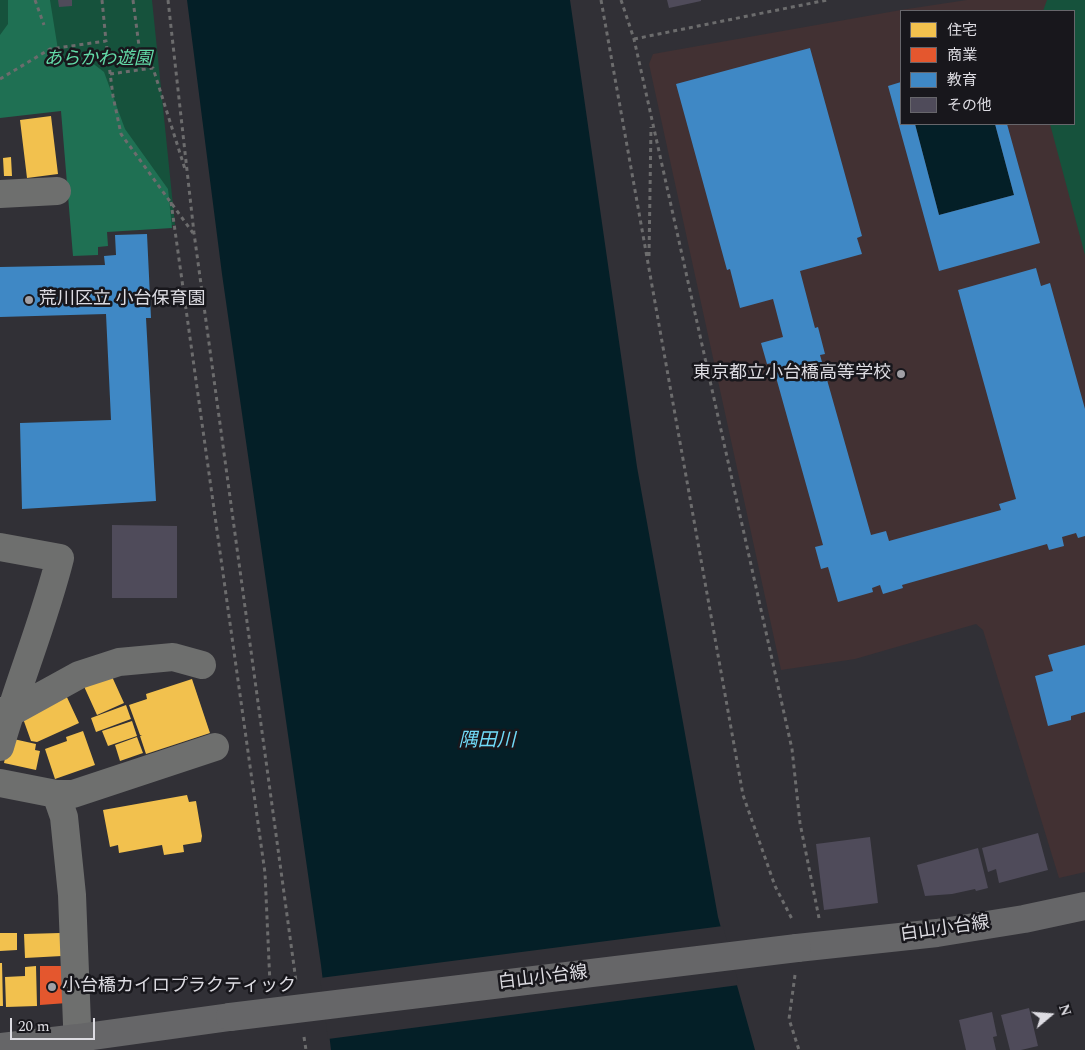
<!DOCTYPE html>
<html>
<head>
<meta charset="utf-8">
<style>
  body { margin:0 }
  #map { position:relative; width:1085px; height:1050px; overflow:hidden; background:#313036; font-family:Spectral,"Noto Sans JP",serif }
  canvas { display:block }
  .legend { position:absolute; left:900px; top:10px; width:175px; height:115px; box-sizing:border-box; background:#18171c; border:1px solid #67666b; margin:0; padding:6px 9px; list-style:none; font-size:15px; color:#dddce2 }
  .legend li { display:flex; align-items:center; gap:10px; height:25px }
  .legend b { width:25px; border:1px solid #67666b }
  .north { position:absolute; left:1025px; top:990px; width:50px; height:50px; -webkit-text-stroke:4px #18171c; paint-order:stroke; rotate:72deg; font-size:14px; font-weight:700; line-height:20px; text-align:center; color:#dddce2 }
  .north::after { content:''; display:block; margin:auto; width:18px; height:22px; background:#dddce2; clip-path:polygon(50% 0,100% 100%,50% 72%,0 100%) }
  .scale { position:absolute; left:10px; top:1018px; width:85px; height:22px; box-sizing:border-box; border:2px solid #dddce2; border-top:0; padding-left:6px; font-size:15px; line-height:18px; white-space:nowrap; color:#dddce2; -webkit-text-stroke:4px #18171c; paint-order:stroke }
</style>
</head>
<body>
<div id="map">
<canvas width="1085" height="1050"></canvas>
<ul class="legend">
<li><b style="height:14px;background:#f2c14e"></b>住宅</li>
<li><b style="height:14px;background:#e4572e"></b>商業</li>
<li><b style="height:14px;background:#3f88c5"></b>教育</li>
<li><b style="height:14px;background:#4f4b5a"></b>その他</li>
</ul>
<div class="north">N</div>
<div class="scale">20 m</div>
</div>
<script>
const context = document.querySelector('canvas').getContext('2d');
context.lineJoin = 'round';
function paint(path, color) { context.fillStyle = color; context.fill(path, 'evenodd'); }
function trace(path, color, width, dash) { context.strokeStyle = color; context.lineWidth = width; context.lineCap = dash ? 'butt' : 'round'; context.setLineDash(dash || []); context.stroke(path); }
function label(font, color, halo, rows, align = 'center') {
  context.font = font + ' Spectral,"Noto Sans JP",serif'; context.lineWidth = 5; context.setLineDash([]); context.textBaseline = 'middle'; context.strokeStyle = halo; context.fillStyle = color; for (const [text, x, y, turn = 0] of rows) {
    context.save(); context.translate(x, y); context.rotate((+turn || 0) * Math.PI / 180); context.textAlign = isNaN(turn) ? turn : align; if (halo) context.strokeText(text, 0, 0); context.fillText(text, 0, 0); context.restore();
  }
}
paint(new Path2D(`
  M967,0h118v872l-26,6 -76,-248 -7,-6 -121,35 -74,11 -132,-606 4,-10 248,-44zM901,11h173v113h-173z`), '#423133');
paint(new Path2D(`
  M0,0h152l23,225 -70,5 -42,-122 -63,6z
  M1047,0h38v255l-35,-131h24v-113h-31z`), '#16523c');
paint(new Path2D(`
  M8,0h42l9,56 32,6 13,10 21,57 43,60 4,39 -65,4 1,14 -10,1v8l-25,1 -12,-145 -61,7v-83l8,-11z`), '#1f7053');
paint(new Path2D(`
  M187,0h383l67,467 81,450 37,133h-424l-10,-85 -99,-691z
  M915,124h80l19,71 -75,20z`), '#041f27');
paint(new Path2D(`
  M723,926l16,59 -411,54 -8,-61z`), '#313036');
paint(new Path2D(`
  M51,116l7,58 -31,4 -7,-58z
  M11,157l1,19h-8l-1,-18z
  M109,670l15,33 -27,12 -15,-33z
  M192,679l18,54 -64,21 -6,-18 2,-1h-2l-11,-30 18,-6 -1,-5z
  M65,693l14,30 -42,19 -6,-1 -10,-28z
  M126,705l5,14 -35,13 -5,-14z
  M132,721l5,15 -29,10 -6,-15z
  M83,731l12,34 -40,14 -10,-30 22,-8 -1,-4z
  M137,737l6,16 -23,8 -5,-16z
  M9,738l27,6 -1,6 5,1 -4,19 -32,-7z
  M187,795l2,7 7,-1 6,35 -1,6 -18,3 1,7 -20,3 -2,-10 -43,8 -1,-8 -8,2 -7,-37z
  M0,933h17v17l-17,1z
  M60,933l2,23 -37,2 -1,-24z
  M0,963h2l1,43h-3z
  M36,966l1,40 -31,1 -1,-30 20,-1v-9z`), '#f2c14e');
paint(new Path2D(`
  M40,966h27v37l-27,2z`), '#e4572e');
paint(new Path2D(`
  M810,48l52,188 -5,2 5,16 -62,17 15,57 3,-1 7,27 -5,1 51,180 15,-4 3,10 112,-31 -2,-6 17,-5 -58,-209 78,-22 5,18 9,-3 35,126v127l-7,2 -2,-5 -14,4 2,9 -15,4 -2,-6 -145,41 1,3 -20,6 -3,-9 -8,3 1,4 -35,10 -10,-35 -7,2 -6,-22 8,-2 -51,-182 -5,1 -6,-21 22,-6 -10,-38 -33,9 -10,-39 -3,1 -51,-186z
  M901,82v42h14l24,91 75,-20 -19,-71h12l33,119 -101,28 -51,-185z
  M147,234l4,84h-5l10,183 -134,8 -2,-86 91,-3 -5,-106 -106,3v-50l105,-2 -1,-9 12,-1 -1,-20z
  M1085,645v67l-14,4v4l-23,6 -13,-50 18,-5 -5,-16z`), '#3f88c5');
paint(new Path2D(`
  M58,0h14v6l-13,1z
  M667,0h34v1l-32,7z
  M112,525l65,1v72h-65z
  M1038,833l10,37 -49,13 -3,-14 -8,3 -6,-24z
  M870,837l8,66 -54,7 -8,-66z
  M978,848l10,40 -12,3 -1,-2 -23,5 -27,2 -8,-31z
  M1029,1008l9,38 -17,4h-11l-9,-35z
  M992,1012l5,24 -4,1 3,13h-30l-7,-30z`), '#4f4b5a');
trace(new Path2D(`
  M35,0l9,25
  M102,0l4,41
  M133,0l9,69
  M168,0l26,233 102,748
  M601,0l142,795 32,91 18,35
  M621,0l13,39 158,710 8,74 19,95
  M634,39l193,-39
  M110,74l43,-6 32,101
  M0,79l50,-30 56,-8 7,55 8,38 72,99
  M171,202l94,671 5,111
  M649,256l2,-129
  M795,975l-6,44 10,31
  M304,1037l2,13`), '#6c6c6d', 3, [4, 4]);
trace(new Path2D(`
  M0,194l57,-3
  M0,547l60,11c-16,64 -42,125 -60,189
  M1,711l9,2 69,-38 40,-13 54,-5 29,8
  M0,783l56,11 8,23 8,78 6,155
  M56,794h17l142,-47`), '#6e6f6e', 28);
trace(new Path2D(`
  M797,948l140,-15 87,-14 61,-13
  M0,1047l78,-9 152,-21`), '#666668', 28);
trace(new Path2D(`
  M230,1017l567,-69`), '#666668', 28);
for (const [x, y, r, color] of [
  [29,300,5,"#a1a0a6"],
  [901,374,5,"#a1a0a6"],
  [52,987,5,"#a1a0a6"]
]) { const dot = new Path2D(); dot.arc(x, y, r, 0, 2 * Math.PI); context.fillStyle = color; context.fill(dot); trace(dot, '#18171c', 2); }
label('italic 18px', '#63dba8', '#18171c', [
  ["あらかわ遊園",98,60]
]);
label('18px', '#dddce2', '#18171c', [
  ["荒川区立 小台保育園",39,300],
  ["東京都立小台橋高等学校",891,374,"right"],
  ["小台橋カイロプラクティック",62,987]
], 'left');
label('18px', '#dddce2', '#18171c', [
  ["白山小台線",945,930,-8],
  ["白山小台線",543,979,-7]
]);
label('italic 19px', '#70d9f7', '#18171c', [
  ["隅田川",487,742]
]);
</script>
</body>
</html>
